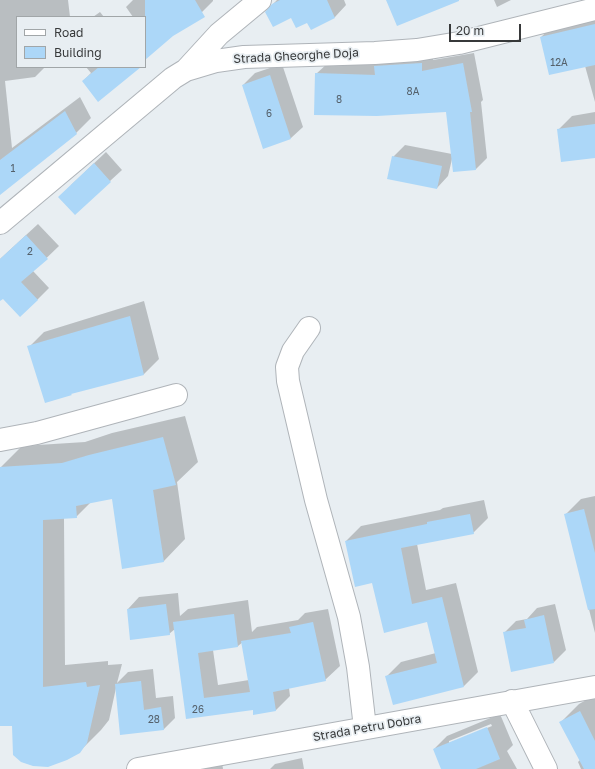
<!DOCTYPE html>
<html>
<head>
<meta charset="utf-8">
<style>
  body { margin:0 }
  #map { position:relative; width:595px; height:769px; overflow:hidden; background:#e8eef2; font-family:"Golos Text",sans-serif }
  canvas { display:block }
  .legend { position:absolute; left:16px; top:16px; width:130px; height:52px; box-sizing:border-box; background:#e8eef2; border:1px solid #a1a6a8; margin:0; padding:5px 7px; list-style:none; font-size:12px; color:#37393a }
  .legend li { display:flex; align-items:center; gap:8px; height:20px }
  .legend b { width:20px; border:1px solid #a1a6a8 }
  .scale { position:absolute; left:449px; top:24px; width:72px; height:18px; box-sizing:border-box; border:2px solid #37393a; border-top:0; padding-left:5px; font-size:12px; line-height:14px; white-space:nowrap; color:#37393a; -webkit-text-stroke:3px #e8eef2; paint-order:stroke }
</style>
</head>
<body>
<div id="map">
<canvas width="595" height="769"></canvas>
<ul class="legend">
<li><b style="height:5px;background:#fff"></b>Road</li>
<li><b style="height:11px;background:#acd7f8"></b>Building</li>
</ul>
<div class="scale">20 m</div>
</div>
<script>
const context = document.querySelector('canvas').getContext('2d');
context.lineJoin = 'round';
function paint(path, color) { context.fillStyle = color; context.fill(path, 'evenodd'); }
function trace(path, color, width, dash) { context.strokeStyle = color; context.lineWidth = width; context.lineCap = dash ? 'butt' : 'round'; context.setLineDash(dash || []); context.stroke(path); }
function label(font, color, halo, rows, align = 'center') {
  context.font = font + ' "Golos Text",sans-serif'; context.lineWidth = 3.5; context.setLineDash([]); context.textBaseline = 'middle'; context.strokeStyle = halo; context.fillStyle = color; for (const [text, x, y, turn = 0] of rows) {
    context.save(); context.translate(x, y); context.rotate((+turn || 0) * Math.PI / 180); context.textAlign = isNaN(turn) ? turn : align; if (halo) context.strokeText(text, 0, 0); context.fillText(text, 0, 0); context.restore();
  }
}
paint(new Path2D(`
  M0,0h68l2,17h-53v50h28l-10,10 -30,4 7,67 68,-51 11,21 -15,15 -76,60z
  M133,0h80v1l-11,11 -16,11 -41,36v-42h-12l-7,-10z
  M277,0h67l2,5 -11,12 -24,11 -4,-7 -35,-16z
  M494,0h17l-14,7z
  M100,12l4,5h-11z
  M595,14v88l-10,-36 -44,-29 15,-14z
  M433,53v7l41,-7 9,47 -2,2 6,56 -11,11 -22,2 -2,-12 -4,17 -11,12 -44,-31 12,-12 47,9 -5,-43 -131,-37 12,-11z
  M282,64l21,63 -12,11 -28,9 -20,-62 12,-12z
  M86,67h52l-55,14 8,-8z
  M595,112v45l-37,-27 14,-14z
  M106,152l16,18 -12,11 -39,4z
  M38,224l21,22 -26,25 16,17 -12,12 -37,-6v-35z
  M144,301l15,58 -15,15 -72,19 -43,-46 15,-15z
  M185,416l13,46 -21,20 8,57 -22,23 -50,-65 -22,5 -15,15 -12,1 1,147 43,-4v4l14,-1 -5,19 11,-11 25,-3 3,29 17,-2 2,22 -12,12 -47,-42 -7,32 -8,10 -22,22 -66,-27h-13v-257l22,-22 63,-4 27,-9z
  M595,496v137l-30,-118 16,-16z
  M484,500l4,18 -15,15 -56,11 9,46 30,-7 22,89 -14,14 -77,-10 14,-14 35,-9 -8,-32 -55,-39 -27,-41 15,-15 79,-16 3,-2z
  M178,593l2,23 8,-7 60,-9 4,32 5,-5 41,-7 7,-7 23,-4 12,57 -15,14 -36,8 1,8 -14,14 -23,-1 -66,9 -12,-89 -6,5 -38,4 -3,-29 11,-12zM243,642l6,38 -31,5 -5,-35 25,-4z
  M555,604l11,46 -12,12 -49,-30 11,-11 11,-2 10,-11z
  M595,695v74h-14l-3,-7 2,-2 -19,-38 18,-18z
  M500,714l13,31 -6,6 10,18h-75l-8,-20 13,-13zM491,724l1,2 -43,17v-2z
  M302,758l2,11h-34l5,-5z
  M222,762l1,7h-23z`), '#0003');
paint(new Path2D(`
  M145,0h50l10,17 -32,19 -28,24z
  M280,0h47l8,18 -24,12 -4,-7 -11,5 -5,-10 -18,9 -8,-15 7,-8z
  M386,0h73v1l-62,25z
  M595,24v41l-46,10 -9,-38z
  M422,63v8l41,-8 9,49h-2l6,58 -23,2 -7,-60 -69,4 -63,-1 1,-42 60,2 -1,-9z
  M99,67h42l-43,35 -16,-21z
  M270,75l21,64 -28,10 -21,-64z
  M65,111l12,23 -77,61v-35z
  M595,124v34l-34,4 -4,-33z
  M392,156l50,10 -5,23 -50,-10z
  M94,163l17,19 -36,33 -17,-18z
  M26,235l22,24 -27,23 17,18 -18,17 -17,-18 -3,2v-42z
  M130,316l14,59 -73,19 1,1 -27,8 -18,-57z
  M163,437l13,48 -23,5 11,72 -42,7 -10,-70 -36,7 1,12 -34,2v167l43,-5 1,5 13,-2 -13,58 -7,10 -13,7 -19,7 -15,-1 -12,-4 -8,-7 -1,-29h-12v-259l62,-4 27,-8z
  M584,509l11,44v56l-7,1 -24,-96z
  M470,514l4,20 -73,14 11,56 30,-7 22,90 -71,18 -8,-29 52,-13 -10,-41 -43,11 -12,-50 -17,4 -10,-46 82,-17v-2z
  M166,604l4,31 -40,5 -3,-31z
  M234,614l4,33 -40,6 6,45 46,-6 -9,-51 50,-8 -2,-6 24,-5 13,59 -53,11 3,19 -23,4v-5l-67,9 -13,-97z
  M544,615l10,48 -43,9 -8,-40 23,-4 -2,-8z
  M141,681l3,29 17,-3 3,23 -44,5 -5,-51z
  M580,711l15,30v28h-11l-25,-47z
  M487,727l13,32 -24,10h-35l-8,-20z`), '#acd7f8');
const minor = new Path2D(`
  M186,70l33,-36 41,-34
  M0,223l173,-145 13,-8 30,-9 28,-4 131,-4 42,-3 42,-7 136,-34
  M309,328l-16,23 -6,16 1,14 28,119 33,117 9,50 7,61
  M0,440l37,-7 139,-38
  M512,701l34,68
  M138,769l457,-82`);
trace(minor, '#afb4b9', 24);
trace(minor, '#fff', 22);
label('10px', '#54606a', null, [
  ["12A",559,63],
  ["8A",413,92],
  ["8",339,100],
  ["6",269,114],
  ["1",13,169],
  ["2",30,252],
  ["26",198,710],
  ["28",154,720]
]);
label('12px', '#37393a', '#e8eef2', [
  ["Strada Gheorghe Doja",296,56,-3],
  ["Strada Petru Dobra",367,728,-10]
]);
</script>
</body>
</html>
